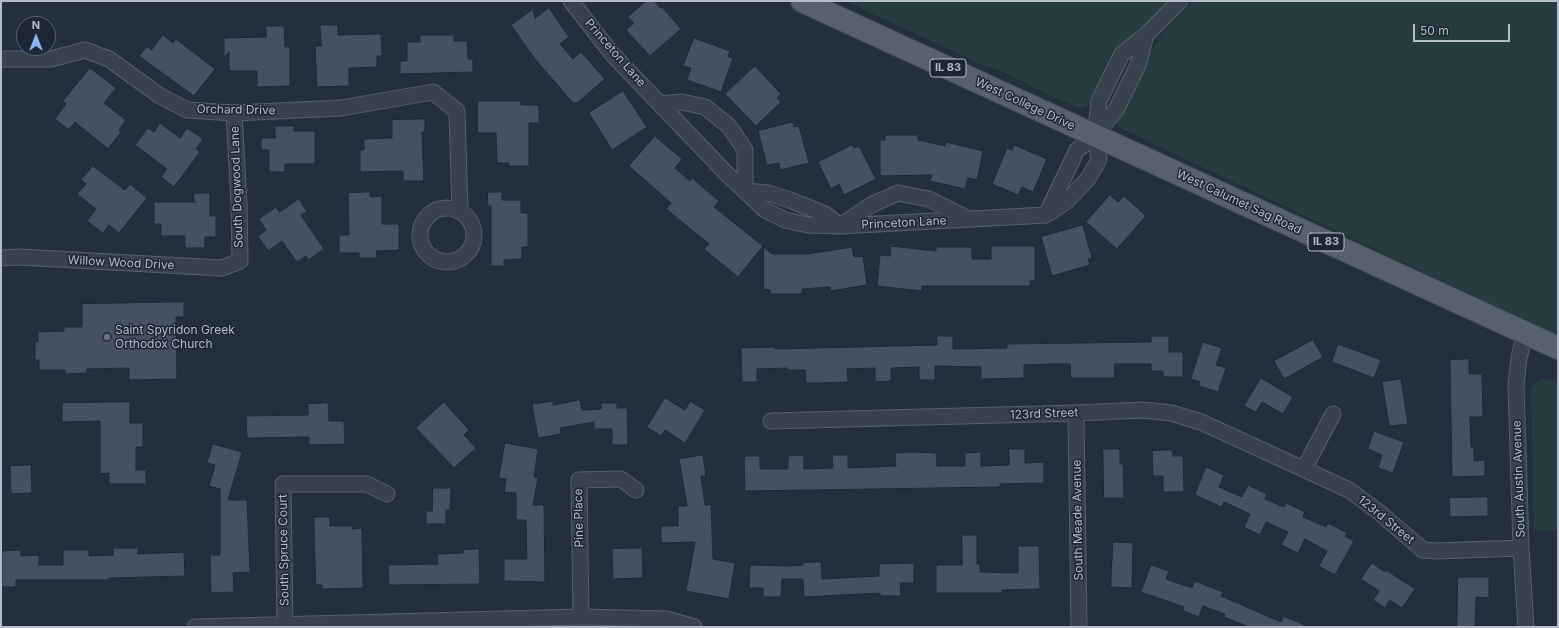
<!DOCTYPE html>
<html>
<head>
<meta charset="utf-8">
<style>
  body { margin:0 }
  #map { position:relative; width:1559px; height:628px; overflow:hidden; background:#242f3e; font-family:Inter,sans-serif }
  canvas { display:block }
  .frame { position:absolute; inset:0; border:2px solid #b4bcc9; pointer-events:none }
  .north { position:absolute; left:16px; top:16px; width:40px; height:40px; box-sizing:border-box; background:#1d2633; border:1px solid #59626f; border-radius:50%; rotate:0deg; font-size:11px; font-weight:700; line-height:16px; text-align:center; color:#b4bcc9 }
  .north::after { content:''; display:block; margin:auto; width:14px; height:18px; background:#8ab4f8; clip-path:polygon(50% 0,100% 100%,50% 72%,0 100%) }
  .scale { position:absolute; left:1413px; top:24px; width:97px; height:18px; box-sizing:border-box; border:2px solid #b4bcc9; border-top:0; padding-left:5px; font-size:12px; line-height:14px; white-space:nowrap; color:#b4bcc9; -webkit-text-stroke:3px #1d2633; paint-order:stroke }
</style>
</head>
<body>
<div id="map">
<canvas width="1559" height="628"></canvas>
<div class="frame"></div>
<div class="north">N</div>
<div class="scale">50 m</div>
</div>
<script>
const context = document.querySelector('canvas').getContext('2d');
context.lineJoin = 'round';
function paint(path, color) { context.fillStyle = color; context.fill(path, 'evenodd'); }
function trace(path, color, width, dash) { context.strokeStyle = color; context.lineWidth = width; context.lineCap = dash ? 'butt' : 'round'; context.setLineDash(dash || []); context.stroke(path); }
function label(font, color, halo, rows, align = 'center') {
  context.font = font + ' Inter,sans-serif'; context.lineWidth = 3; context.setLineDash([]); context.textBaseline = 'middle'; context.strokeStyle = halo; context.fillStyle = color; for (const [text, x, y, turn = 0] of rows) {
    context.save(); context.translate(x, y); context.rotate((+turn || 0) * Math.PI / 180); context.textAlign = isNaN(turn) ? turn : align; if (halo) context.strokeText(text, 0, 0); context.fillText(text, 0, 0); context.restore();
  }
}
paint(new Path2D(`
  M846,1h324l-25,25 -27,21 -13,19 -15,38 -10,4 -34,-14 -40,-21 -26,-9z
  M1193,1h365v335l-440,-209v-12l28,-58 19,-27z
  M1541,379l17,1v150l-24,1 -3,-144z`), '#263c3f');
const building = new Path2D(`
  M646,1h8l6,7 2,-1 19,22 -31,27 -24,-26 8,-7 -6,-6z
  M549,8l20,29 -9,7 13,15 8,-7 24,27 -28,24h-4l-38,-44 -24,-34 22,-16 2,9z
  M320,25h18v10l43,-1 1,22h-5v11l-28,1v18l-32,1 -2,-41h6z
  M266,26h18l1,21h5v39l-33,1v-16h-28v-19l-5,6v-20l42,-1z
  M163,35l10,8 3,-4 39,30 -21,27 -55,-40 8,-10 4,4z
  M420,35h34v6h13l1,18h5v13l-73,2v-13h7v-19h13z
  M694,38l36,13 -2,6 5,1 -12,34 -34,-12 4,-12 -8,-2z
  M755,66l26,28 -4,4 4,4 -25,24 -31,-32z
  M90,68l26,20 -12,15 22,17 -7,10 2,2 -13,17 -33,-27 -6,8 -14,-11 11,-15 -3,-3z
  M623,91l24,36 -35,23 -23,-37z
  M478,101h43v4h18v18h-10v43h-20v-3h-12l-1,-30h-18z
  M425,119v13h-3l2,49h-21v-10l-43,1v-22h4v-11l28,-1v-18z
  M793,122l1,5 5,-1 10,37 -29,7 -1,-7 -12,2 -9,-34z
  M160,123l20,15 7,-10 16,11 -7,10 4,3 -26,35 -13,-10 6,-8 -32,-24 13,-17 6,4z
  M275,126h19v5h21v33h-30v8h-16v-22h-8v-12h14z
  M885,135h33v5l27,6 1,-4 37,9 -6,29 -9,-2 -3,11 -35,-8 2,-6 -52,1v-36h5z
  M655,136l27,23 -7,9 15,13 2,-3 27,23 -5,6 49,39 -25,31 -34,-28 5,-5 -43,-35 5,-6 -42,-37z
  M852,145l2,3 5,-2 17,33 -32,16 -5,-11 -8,5 -13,-27z
  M1014,145l33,14 -14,33 -11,-5 -4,8 -26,-11 15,-36 5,2z
  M93,166l32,24 5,-6 17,14 -28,35 -10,-8 -6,8 -16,-12 9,-12 -19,-15 9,-10 -5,-4z
  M370,192v5l12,-1v28h17v26l-23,1 1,7h-18v-5h-20v-18h10l-1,-42z
  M488,192h14v8h19v13h7v34h-6v12l-18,1v6h-13v-60h-3z
  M194,193h16v23h6v21h-11v11h-20v-12h-24v-12h-7v-22h42l-2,-1z
  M1110,195l8,7 6,-6 22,20 -29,33 -31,-27z
  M299,199l8,13 -6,3 23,34 -16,11 -2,-4 -9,6 -15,-21 -14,10 -10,-15 8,-6 -7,-11 17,-12 3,5z
  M1083,225l9,33 -4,1 2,6 -38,11 -11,-39z
  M891,246l45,5v-4h36v12h19v-13h44v35h-5v5h-108v5l-45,-5 3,-31 10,1z
  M764,247l8,7h35l45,-7 2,10 9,-1 4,29 -36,6 -1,-4 -28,2v5h-32v-4l-6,-1z
  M184,302v15h-8l1,62 -48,1v-12l-42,1v4l-22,1v-4h-26v-10h-4v-18h3v-10l26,-1v-4h18v-23z
  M937,336h16v13l54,-1v-4l144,-2v-6h18v16h14v25h-20v-6h-12v-7h-37l1,14h-44l-1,-14h-18l-28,1v13l-43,1v-12l-46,-1v14h-16v-13l-28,1v13l-16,1v-14l-28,1 1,13 -27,1h-15l-1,-13h-18v-2l-30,1v13h-15l-1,-34 34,-1v2l162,-4z
  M1313,340l10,17 -39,22 -10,-18z
  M1203,342l19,6 -6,17 10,3 -8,24 -19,-6 1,-4 -9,-3z
  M1338,344l43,16 -7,18 -42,-16z
  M1469,359v15h13l1,43h-13l1,30h3v14l11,-1v16l-33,1 -2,-117z
  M1261,378l32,19 -10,17 -21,-12 -6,10 -12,-6z
  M1401,379l7,45 -19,2 -7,-44z
  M665,398l20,12 5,-9 15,9 -20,33 -20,-13 -4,6 -14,-9z
  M580,400l2,10 19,-1v-6h16v5h10l1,37h-16v-16h-18v-7l-34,6 1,6 -23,4 -6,-34 21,-3v4z
  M130,402v21h13v24h-7v23h10v14h-37v-11l-9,1v-53l-38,1v-19z
  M444,402l25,28 -5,5 12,13 -22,20 -38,-40z
  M328,403l1,18h15l1,23 -36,1v-8l-62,1 -1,-22 62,-1v-11z
  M1374,431l30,11 -11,31 -15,-5 4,-13 -14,-6z
  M505,443l33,6 -4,28 4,1 -5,27h11l1,77 -41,-1v-22h23l-1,-39h-10v-27l-12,-1 2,-13 -7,-1z
  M213,444l29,8 -14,48h19l3,72 -17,1 1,19 -23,1 -1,-38h10v-66l-11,-3 6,-21 -8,-2z
  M1009,449h16v14l19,-1v21l-44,1v3l-255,4 -1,-35h16v13h28v-13l16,-1v14l29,-1 -1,-13h16v13l48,-2 -1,-13 16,-1 25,1 1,13h28v-13l16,-1v14l28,-1z
  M1103,449h17v15h3l1,34h-20z
  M1172,450l1,6h10l1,36h-21v-16h-10l-1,-25z
  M703,455l3,21h-5l4,29h6l2,54 22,4 -6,36 -43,-8 9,-49 -34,1v-17h17v-20h9l-8,-47z
  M31,465l1,28 -21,1 -1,-28z
  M1206,467l18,8 -5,12 23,10 6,-12 19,9 -2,5 19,8 2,-4 19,9 -2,5 23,10 2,-4 19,10 -2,3 9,5 -19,34 -16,-9 8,-15 -22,-12 -7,14 -17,-8 7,-13 -22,-10 -6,13 -16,-8 6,-13 -26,-12 -2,5 -27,-12z
  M433,488h18l-1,22h-4v14h-20v-13h6z
  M1488,497v19l-38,1 -1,-19z
  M314,517h16v9h22v3l10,-1 1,60 -41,1v-4h-6z
  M962,535h15v29h3v8l38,1v-27h21l1,43 -38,1v3h-66v-28h26z
  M1113,542l20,1 -1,45 -21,-1z
  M113,548h25v6l46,-2 1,24 -76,2v2h-93v7h-14v-36l19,-1v6l18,-1v10h24v-15h26v6l24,-1z
  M642,548l1,30 -30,1 -1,-30z
  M479,549l1,35 -91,1 -1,-20 50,-1 -1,-10 26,-1v-3z
  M821,562l1,17 57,-3v-12l35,-1v20h-14l1,13h-21v-3l-76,4 -1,-18h-21l-1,18h-18v-9h-14l1,-23 40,1 13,-1v-2z
  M1372,563l13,9 1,-2 29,19 -13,19 -12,-8 -5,8 -12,-8 6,-9 -18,-12z
  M1151,565l18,6 -3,8 26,9 3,-7 28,11 -2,4 60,26 2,-6 27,11h-61l-25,-10 1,-3 -22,-8 -4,11 -16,-6 1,-4 -43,-15z
  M1458,577h31v21l-13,-1 -1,30h-18z`);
paint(building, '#455162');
trace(building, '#1f2835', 1);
const minor = new Path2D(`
  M571,1l42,54 114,119 38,36 20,10 23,5 32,1 206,-11 21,-14 20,-21 12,-20 -4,-24 4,-35 11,-23 12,-24 24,-19 34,-34
  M1,59h50l34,-9 24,9 51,37 27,14 47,3 107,-5 92,-16 24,19 3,101
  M661,104l21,-2 23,5 24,19 16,24v41l23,2 22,7 35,14 15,12 31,-21 27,-12 31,6 38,19
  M420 235a27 27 0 1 1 54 0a27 27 0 1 1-54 0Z
  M1046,215l31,-65 18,-14 21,-26 22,-45 8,-30
  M1,258l18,-1 203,11 18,-7 -1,-58 -5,-90
  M1525,332l-6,26 -3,27 5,163 5,79
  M1076,413l3,214
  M771,421l305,-8 67,-3 28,3 30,9 148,68 31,23 43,37 13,1 85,-3
  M1304,469l29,-55
  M581,617l-2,-137 42,-1 15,11
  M285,625l-2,-141h84l20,10
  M195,627l386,-10 86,2 27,8`);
const primary = new Path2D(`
  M802,1l756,347`);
trace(minor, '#565f6c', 17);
trace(primary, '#414a57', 24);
trace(minor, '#38414e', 15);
trace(primary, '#56606e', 22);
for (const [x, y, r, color] of [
  [107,337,4,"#6b7280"]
]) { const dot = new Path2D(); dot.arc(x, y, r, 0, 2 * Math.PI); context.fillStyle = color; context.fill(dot); trace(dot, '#1d2633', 1.5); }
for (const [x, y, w] of [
  [948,68,36],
  [1326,242,36]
]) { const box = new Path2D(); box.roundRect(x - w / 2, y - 9, w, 18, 3); context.fillStyle = '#1d2633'; context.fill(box); trace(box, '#b4bcc9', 1); }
label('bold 11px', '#b4bcc9', null, [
  ["IL 83",948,68],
  ["IL 83",1326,242]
]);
label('12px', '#b4bcc9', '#1d2633', [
  ["Princeton Lane",615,53,49],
  ["West College Drive",1025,104,25],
  ["Orchard Drive",236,110,1],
  ["South Dogwood Lane",237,187,-92],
  ["West Calumet Sag Road",1239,202,25],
  ["Princeton Lane",904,223,-3],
  ["Willow Wood Drive",121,263,3],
  ["123rd Street",1044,414,-2],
  ["South Austin Avenue",1519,479,-92],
  ["Pine Place",579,518,-91],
  ["South Meade Avenue",1078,520,-91],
  ["123rd Street",1386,520,39],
  ["South Spruce Court",284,550,-91]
]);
label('12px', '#b4bcc9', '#1d2633', [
  ["Saint Spyridon Greek",115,330],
  ["Orthodox Church",115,344]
], 'left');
</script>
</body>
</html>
